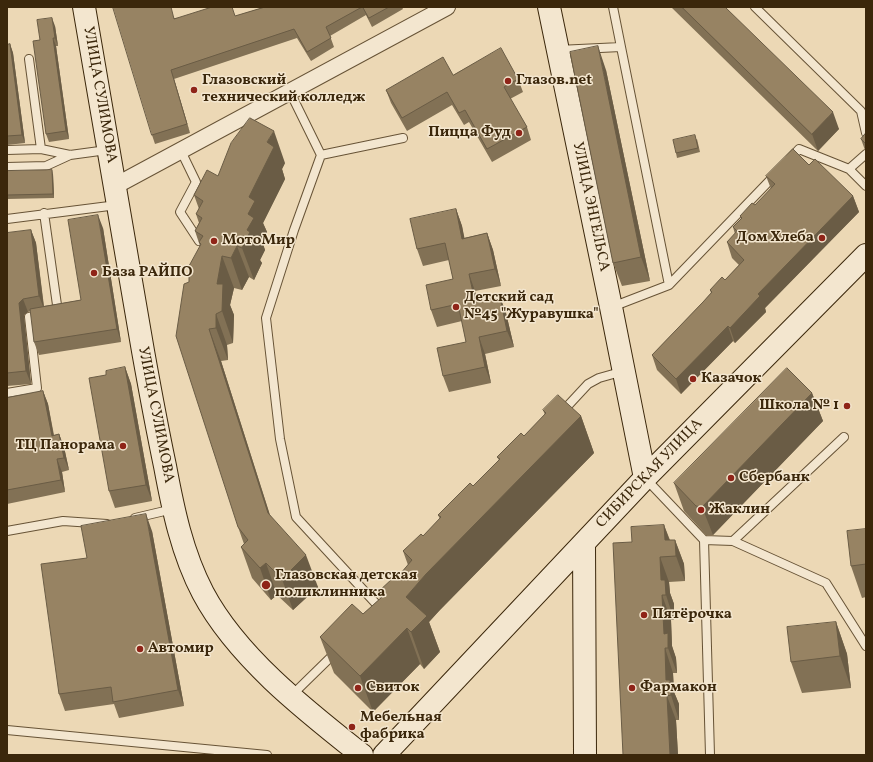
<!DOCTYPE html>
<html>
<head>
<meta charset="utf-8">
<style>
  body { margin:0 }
  #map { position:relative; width:873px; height:762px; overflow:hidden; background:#ecd8b5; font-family:Vollkorn,serif }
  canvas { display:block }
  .frame { position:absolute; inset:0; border:8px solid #3b270b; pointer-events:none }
</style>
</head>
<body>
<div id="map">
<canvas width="873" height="762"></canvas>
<div class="frame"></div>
</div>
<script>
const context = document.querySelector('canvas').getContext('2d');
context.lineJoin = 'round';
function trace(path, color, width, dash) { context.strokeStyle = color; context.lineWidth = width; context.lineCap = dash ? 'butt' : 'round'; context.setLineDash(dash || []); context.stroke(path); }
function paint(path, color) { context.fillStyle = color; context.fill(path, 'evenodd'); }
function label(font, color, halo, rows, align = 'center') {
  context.font = font + ' Vollkorn,serif'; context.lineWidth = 3; context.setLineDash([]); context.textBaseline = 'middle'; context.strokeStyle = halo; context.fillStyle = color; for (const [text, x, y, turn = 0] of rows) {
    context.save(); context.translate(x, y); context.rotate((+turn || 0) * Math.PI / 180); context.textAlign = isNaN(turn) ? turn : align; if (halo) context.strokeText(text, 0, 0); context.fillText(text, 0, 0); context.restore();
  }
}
const lane = new Path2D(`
  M613,7l8,40
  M755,7l106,104 5,22
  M558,50l63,-3 48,238 106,-110
  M29,59l12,90
  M290,92l31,63 -27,75 -28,88 14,121 16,78 84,91
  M7,150l34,-1 29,6 37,-5
  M181,151l15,31 -16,30 19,29
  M866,154l-17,15 17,17
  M321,155l82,-17
  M790,159l9,-10 50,20
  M7,167l39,-1 24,-11
  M44,213l14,99h-3
  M7,219l110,-14
  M612,307l57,-22
  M7,393l30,-5 -8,-71 13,-3
  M562,412l26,-28 11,-6 25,-7
  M646,479l58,61 6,215
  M135,518l38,-9
  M7,531l56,-10 44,3
  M704,540l29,1 111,-104
  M733,541l93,42 40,63
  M291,696l45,-44
  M7,730l260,25`);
const street = new Path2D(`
  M115,186l332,-179`);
const secondary = new Path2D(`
  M84,7c20,115 39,229 59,344 7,39 14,77 22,115 8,43 17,87 38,127 34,64 102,117 159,162
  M549,7l62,300 34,171
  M584,543l1,212
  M384,755l261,-277 221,-223`);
trace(lane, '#675336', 10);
trace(street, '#675336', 18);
trace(secondary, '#3b270b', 24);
trace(lane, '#f3e6cf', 8);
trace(street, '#f3e6cf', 16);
trace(secondary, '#f3e6cf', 22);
paint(new Path2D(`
  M265,7h137l1,2 -31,18 -6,-12 -36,21 4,11 -23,14 -14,-23 -123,41 16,54 -35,11 -3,-9 22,-117 61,-2z
  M671,7h54l114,122 -21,22z
  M55,26l3,20h-2l13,93 -20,3 -3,-8 -6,-94z
  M10,44l3,9 12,90 -18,2v-100z
  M606,70l44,211 -28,5 -9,-23z
  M453,75l65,4 5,13 -13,7 17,28 4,13 -39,22 -23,-40 -5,3 -12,-20 -45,26 -16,-28 -5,-13z
  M866,133v20l-5,-14z
  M697,139l3,13 -23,6 -1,-5z
  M285,163l-3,6 3,10 -22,44 4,9 -5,9 3,9 -5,10 2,3 -8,17 -5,-3 -7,13 -8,-2 -4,17 4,10 -1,28 -6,2 1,15 -7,1 49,154 48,72 -25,23 -16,-15 -6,5 -19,-22 -11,-31 3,-3 -6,-17 -49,-245 11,-36 -5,-15 4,-8 -3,-9 3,-5 -5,-14 24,-19z
  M809,165l44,31 6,16 -94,96 1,4 -31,31 -2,-2 -52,53 -24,-24 -5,-15 51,-53 8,-9 -1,-3 15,-10 14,-15 -7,-7 -5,-16 8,-8 -2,-7 8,-8 -1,-3 15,-11 16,-16 -5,-13z
  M7,171l46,3 1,24 -47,1z
  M456,209l6,17 2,12 23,-5 6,17 8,36 -26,5 2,11 23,-5 6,16 8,34 -29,7 6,29 -42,9 -6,-16 23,-34 -4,-21 -25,6 -6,-17 22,-31 -4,-19 -26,6 -6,-17z
  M103,228l18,114 -82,13 -5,-13 -3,-31 -3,1 -4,3 7,69 -24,2v-153l24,-3 5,13 8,63 37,-6z
  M125,367l6,17 21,117 -37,7 -6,-17z
  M43,391l5,13 6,31 5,-1 5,13 5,23 -7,2 3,20 -58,12v-106z
  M812,393l11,28 -110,114h-7l-22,-24 -10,-28z
  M543,410l38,6 13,37 -155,158 -10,11 11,30 -16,17 -4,-5 -47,48 -39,-39 -14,-36 43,-23 17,-15 -2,-7 17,-12 13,-15 -5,-14 20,-15 17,-17 -2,-4 35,-29 26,-26 -2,-3 27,-21 21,-21z
  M664,525l6,15h5l9,24 1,17 -16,1 1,11 4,11v16h-3l1,26 4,12 1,15h-4l1,19 5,12v16h-3l2,35h-55l9,-213z
  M866,529v68l-4,1 -11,-32z
  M152,531l32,175 -65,12 -5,-14 -49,7 -6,-17 28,-136z
  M836,622l11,32 4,34 -49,5 -11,-31z`), '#827155');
paint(new Path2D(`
  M52,18l3,8 3,20 -3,-8z
  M53,38l3,8 13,93 -3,-8z
  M10,44l3,9 12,90 -3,-8z
  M598,46l8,24 44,211 -9,-24z
  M171,70l3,9 16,54 -3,-9z
  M833,112l6,17 -21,22 -6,-17z
  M274,131l11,32 -3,6 3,10 -22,44 4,9 -5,9 3,9 -5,10 2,3 -8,17 -12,-32 5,-18 2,-33 18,-55z
  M52,170l1,4 1,24 -1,-4z
  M853,196l6,16 -94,96 1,4 -31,31 -5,-15 28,-34z
  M456,209l6,17 6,29 -6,-16z
  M98,215l5,13 18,114 -4,-13z
  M31,230l5,13 8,66 -5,-13z
  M487,233l6,17 8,36 -6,-17z
  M237,246l12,31 -7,13 -11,-32z
  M222,256l12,32 -4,17 4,10 -1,28 -11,-32 -5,-27z
  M469,274l6,17 6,28 -6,-17z
  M500,297l6,16 8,34 -7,-16z
  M23,299l5,13 -4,3 7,69 -5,-13 -7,-68z
  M216,314l11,31 1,15 -12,-32z
  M728,326l5,15 -52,53 -5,-15z
  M209,329l12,32 58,183 -11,-31z
  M479,337l6,17 6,29 -6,-16z
  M125,367l6,17 21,117 -6,-16z
  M43,391l5,13 8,45 -4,-13z
  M812,393l11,28 -110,114 -11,-28z
  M581,416l13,37 -155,158 -10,11 11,30 -16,17 -13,-37 -5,-35 20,-23z
  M59,434l5,13 5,23 -5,-12z
  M57,459l5,13 3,20 -4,-12z
  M146,514l6,17 32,175 -6,-16z
  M664,525l9,25 -8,-10z
  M675,540l9,24 1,17 -9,-25z
  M306,555l12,32 -25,23 -11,-31z
  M660,557l9,25 1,11 4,11v16l-8,-25 -5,-15z
  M266,563l11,32 -6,5 -11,-32z
  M662,595l9,25 1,26 4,12 1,15 -9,-25 -4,-14z
  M836,622l11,32 4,34 -11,-32z
  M407,628l13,36 -47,48 -13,-36z
  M665,648l8,25 1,19 5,12v16l-8,-25 -5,-15z
  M667,696l9,24 2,35h-8z`), '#6a5c45');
const building = new Path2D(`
  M113,7h58l3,12 38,-12h20l3,9 30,-9h97l-36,20 5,11 -24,14 -13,-23 -123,41 16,54 -35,11z
  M363,7h26l-20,11z
  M682,7h43l108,105 -21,22z
  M52,18l3,20h-2l13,93 -20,3 -13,-93 7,-1 -3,-20z
  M10,44l12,91 -15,1v-91z
  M598,46l43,211 -28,6 -43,-211z
  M501,48l17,31 -14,8 23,40 -40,22 -22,-39 -6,3 -12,-21 -45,26 -16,-28 57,-33 10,18z
  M250,118l24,13 -7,11 7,5 -25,50 6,4 -7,13 6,4 -7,12 3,2 -8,16 -5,-2 -6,12 -9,-2 -5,28h6l-1,27 -6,3v14l-7,1 59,184 38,42 -24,24 -16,-16 -6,5 -19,-21 7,-7 -10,-13 -62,-191 8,-52 5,-2v-16l12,-22 -2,-2 4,-6 -8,-5 7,-13 -6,-4 7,-13 -9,-6 13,-25 11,6 13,-33z
  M866,133v11l-5,-5z
  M695,135l3,13 -22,5 -3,-13z
  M793,149l16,16 6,-6 38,37 -95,98 2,2 -30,32 -2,-2 -52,53 -24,-24 51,-53 9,-10 -2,-2 12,-13 3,3 19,-20 -17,-18 10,-11 -4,-4 9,-9 -2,-2 12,-13 3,2 20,-21 -9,-8z
  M52,170l1,24 -46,1v-24z
  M456,209l6,30 25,-6 8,36 -26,5 6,28 25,-5 7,34 -28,6 6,30 -42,9 -6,-28 29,-6 -8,-38 -27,6 -5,-25 27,-6 -8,-36 -28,6 -7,-30z
  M98,215l19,114 -83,13 -4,-33 51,-9 -13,-80z
  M31,230l8,66 -16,3 -4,4 7,68 -19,2v-140z
  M125,367l21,118 -37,6 -20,-113 17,-3v-4z
  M787,368l25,25 -110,114 -6,-1 -22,-23z
  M43,391l9,45 7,-2 5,24 -7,1 4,21 -54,10v-92z
  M558,395l23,21 -155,158 -20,23 21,19 -16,16 -4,-4 -47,48 -40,-39 32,-33 11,10 19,-17 -4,-5 15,-14 2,2 17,-20 -9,-9 18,-17 2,2 18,-19 -3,-2 32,-32 3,3 27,-27 -3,-2 24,-24 3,3 22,-23 -3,-3z
  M146,514l32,176 -65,12 -2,-15 -52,7 -18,-130 46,-6 -6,-32z
  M664,525l1,15h10l1,16 -16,1 1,23h4l1,15h-4l2,39 4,-1v15h-3l1,32h4l1,15 -4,1 3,59h-47l-10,-212 19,-1 -1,-15z
  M866,529v35l-15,2 -4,-35z
  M836,622l4,34 -49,6 -4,-35z`);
paint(building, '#978363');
trace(building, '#6a5c45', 1);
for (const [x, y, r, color] of [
  [508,81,4,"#8f2418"],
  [194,90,4,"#8f2418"],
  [519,133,4,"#8f2418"],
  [822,238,4,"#8f2418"],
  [214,241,4,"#8f2418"],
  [94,273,4,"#8f2418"],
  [456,307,4,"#8f2418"],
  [693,379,4,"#8f2418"],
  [847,406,4,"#8f2418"],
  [123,446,4,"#8f2418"],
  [731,478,4,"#8f2418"],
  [701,510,4,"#8f2418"],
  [266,585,5,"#8f2418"],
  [644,615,4,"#8f2418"],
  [140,649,4,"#8f2418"],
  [358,688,4,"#8f2418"],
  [632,688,4,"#8f2418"],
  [352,727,4,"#8f2418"]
]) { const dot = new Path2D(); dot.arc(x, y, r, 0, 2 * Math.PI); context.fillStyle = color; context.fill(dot); trace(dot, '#f3e6cf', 1.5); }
label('bold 15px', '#3b270b', '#f3e6cf', [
  ["Глазовский",202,81],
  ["технический колледж",202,98],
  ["Глазов.net",516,81],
  ["Пицца Фуд",511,133,"right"],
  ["Дом Хлеба",814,238,"right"],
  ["МотоМир",222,241],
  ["База РАЙПО",102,273],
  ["Детский сад",464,298],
  ["№45 \"Журавушка\"",464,315],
  ["Казачок",701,379],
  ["Школа № 1",839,406,"right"],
  ["ТЦ Панорама",115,446,"right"],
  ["Сбербанк",739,478],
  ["Жаклин",709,510],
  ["Глазовская детская",275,576],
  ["поликлинника",275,593],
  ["Пятёрочка",652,615],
  ["Автомир",148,649],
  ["Свиток",366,688],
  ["Фармакон",640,688],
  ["Мебельная",360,718],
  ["фабрика",360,735]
], 'left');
label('15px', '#3b270b', '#f3e6cf', [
  ["УЛИЦА СУЛИМОВА",99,95,80],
  ["УЛИЦА ЭНГЕЛЬСА",590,207,78],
  ["УЛИЦА СУЛИМОВА",155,415,79],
  ["СИБИРСКАЯ УЛИЦА",650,474,-46]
]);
</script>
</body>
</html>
